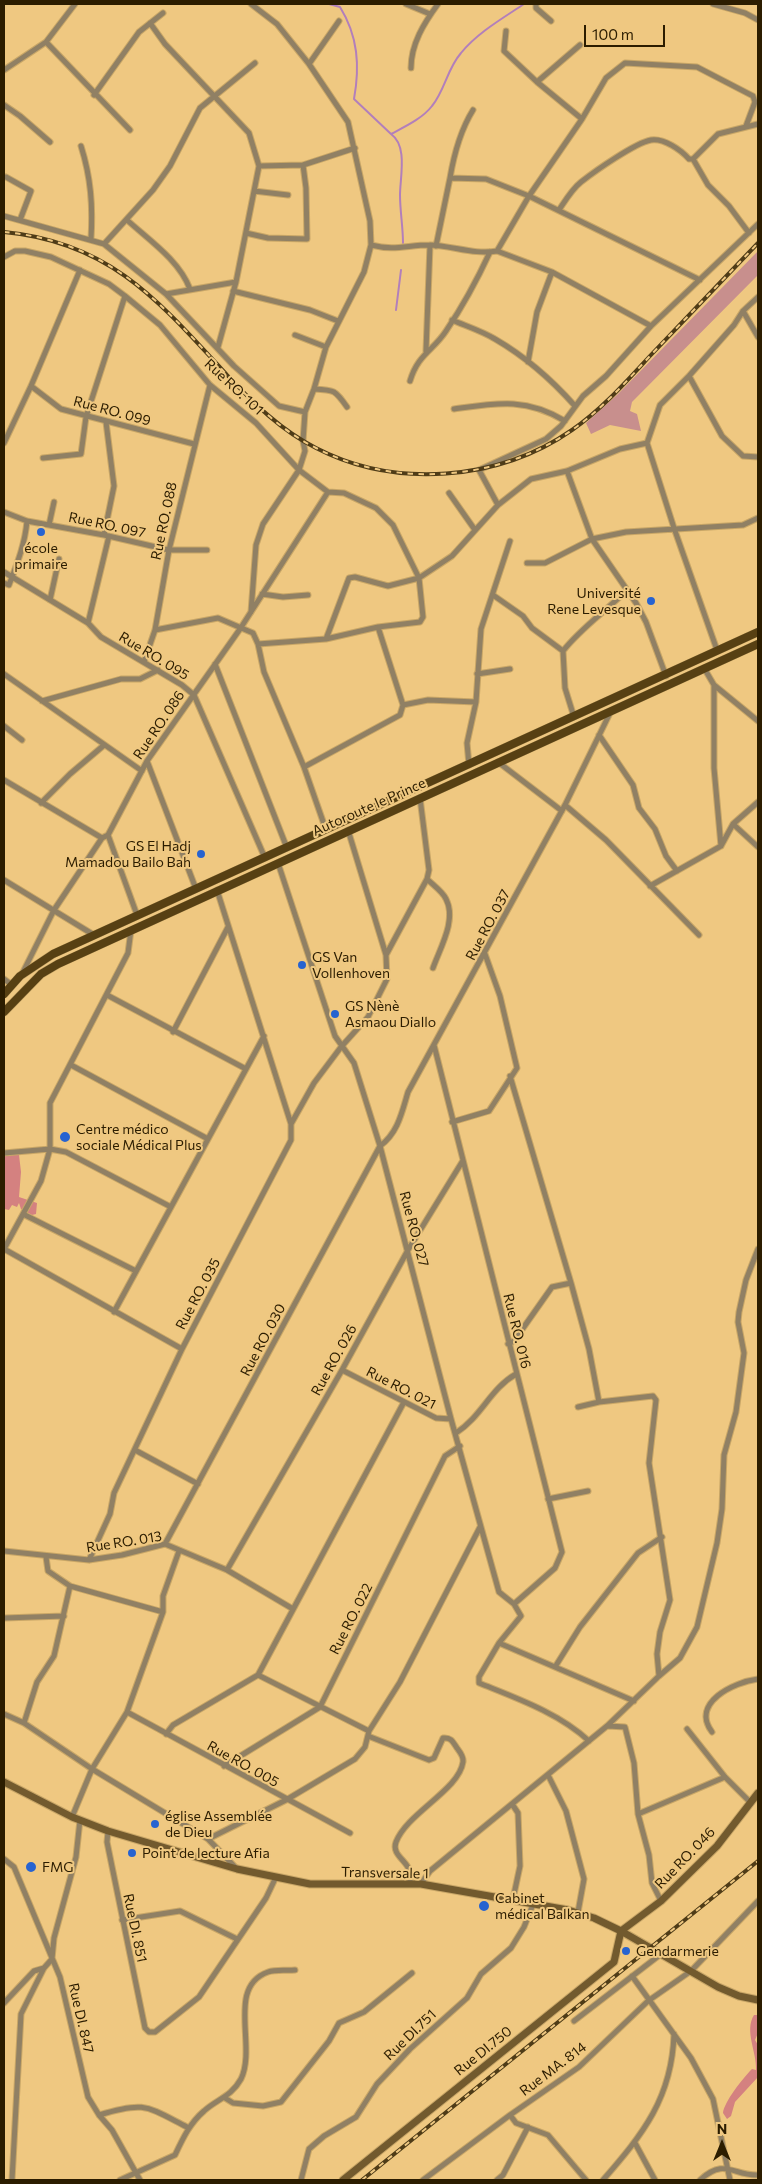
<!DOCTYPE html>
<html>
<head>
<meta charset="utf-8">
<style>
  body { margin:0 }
  #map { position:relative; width:762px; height:2184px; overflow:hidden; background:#efc881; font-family:Commissioner,sans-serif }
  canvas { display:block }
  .frame { position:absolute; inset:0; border:5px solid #2c1d00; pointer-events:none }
  .north { position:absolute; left:697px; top:2119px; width:50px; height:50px; -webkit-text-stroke:4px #efc881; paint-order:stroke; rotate:0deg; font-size:14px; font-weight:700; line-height:20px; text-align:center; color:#2c1d00 }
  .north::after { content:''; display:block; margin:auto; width:18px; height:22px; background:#2c1d00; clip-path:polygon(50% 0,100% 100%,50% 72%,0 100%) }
  .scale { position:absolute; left:584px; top:25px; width:81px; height:22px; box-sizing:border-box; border:2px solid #2c1d00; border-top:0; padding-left:6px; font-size:15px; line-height:18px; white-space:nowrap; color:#2c1d00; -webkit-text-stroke:4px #efc881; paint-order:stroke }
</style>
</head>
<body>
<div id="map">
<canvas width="762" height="2184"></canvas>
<div class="frame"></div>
<div class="north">N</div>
<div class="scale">100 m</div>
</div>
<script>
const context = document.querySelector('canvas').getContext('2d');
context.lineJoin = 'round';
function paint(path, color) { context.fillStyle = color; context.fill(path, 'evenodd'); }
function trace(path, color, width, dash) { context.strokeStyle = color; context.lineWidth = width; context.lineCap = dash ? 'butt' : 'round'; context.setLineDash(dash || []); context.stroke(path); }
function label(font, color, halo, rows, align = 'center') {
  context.font = font + ' Commissioner,sans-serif'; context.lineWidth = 4; context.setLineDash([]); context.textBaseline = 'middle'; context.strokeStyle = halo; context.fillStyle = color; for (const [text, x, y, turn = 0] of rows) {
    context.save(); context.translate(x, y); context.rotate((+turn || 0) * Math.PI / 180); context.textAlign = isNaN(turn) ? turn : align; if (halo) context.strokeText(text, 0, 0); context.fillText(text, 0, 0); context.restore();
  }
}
paint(new Path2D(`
  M758,251v24l-126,127 -2,9 7,3 4,17 -31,-6 -19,9 -5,-11 32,-29z`), '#c88f8d');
paint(new Path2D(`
  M14,1153l5,2 2,17 -2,25 18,6 -1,11 -4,1 -11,-6 -2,-6 -2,4 -5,-2 -3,5 -5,-1v-54z
  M754,2015h4v18l-3,7 3,5v32l-23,25 -4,14 -4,3 -4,-6c1,-11 20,-35 29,-44l4,1c1,-18 -12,-39 -2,-55z`), '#d48180');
trace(new Path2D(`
  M329,4l11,3c18,29 20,59 14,92l37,35c13,-7 31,-15 41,-28 13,-16 15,-37 29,-53 16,-20 42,-35 63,-49
  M391,134c17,12 9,43 9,61 0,16 3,32 3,48
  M396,310l5,-40`), '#b27fbb', 2);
const street = new Path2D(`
  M406,4l24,10
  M536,4v4l15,13
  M713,4l32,9 13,7
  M150,23l15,21 84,89 10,33 -23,116 -18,65
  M506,31l-2,20 33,31 45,37
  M46,42l84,88
  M309,64l30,-43
  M411,68c0,-24 13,-45 27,-64
  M4,70l42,-28 29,-38
  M537,82l43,-37
  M94,95l45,-63 24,-19
  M4,105l16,11 30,26
  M81,146c10,32 12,60 10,93
  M693,159l15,26 21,21 20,27
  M259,166l44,-1 52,-17
  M6,177l25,14 -11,29
  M450,178c4,-24 10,-47 23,-68
  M254,191l34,4
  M559,210c6,-9 13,-21 22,-28 14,-11 54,-39 70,-42 13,-2 30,10 38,19h4l25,-25 40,-10
  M4,216l100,28 62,50 68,72 45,40 26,6
  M127,220c22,20 52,40 63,69
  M246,233l22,5 39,1 -1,-51 -3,-23
  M104,244l49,-54 17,-24 30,-58 55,-45
  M371,245c24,6 36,0 59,0 23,1 45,10 67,6l32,-55 53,-77 24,-41 19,-15 72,4 56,29 2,6 -9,24
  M436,246l14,-68 36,1 43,17 171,84
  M497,251l55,21 99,54
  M4,257l11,-6h10l26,6 58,27 16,12 35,29 50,60 46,38 43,47 29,22 16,1 32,15 17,17 26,53 -31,8 -33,-9 -6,1 -23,61
  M233,291l77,19 28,11
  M166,294l70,-12
  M743,311l15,26
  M452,320c14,6 30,11 43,19 31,18 57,41 80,67
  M295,335l31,12
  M426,351l4,-106
  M528,362l9,-50 15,-40
  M689,376l33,60 21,20 15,1
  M410,381c8,-27 23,-30 36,-50 17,-25 31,-51 44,-79
  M31,386l30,23 133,35
  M314,389c21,1 21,1 33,18
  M454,409c42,-6 72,-12 111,12
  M4,443l27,-57 49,-116
  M43,458l38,-4 5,-37 39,-121
  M567,471l25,68 44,64 10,19 20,54
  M449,493l26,37
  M498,505l-19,-35 67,-31 15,-13 22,-30 23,-20 45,-50 107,-102
  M4,512l23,9 77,14 65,15h38
  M49,525l5,-23
  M104,535l10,-49 -8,-64
  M527,563h18l47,-24 34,-7 117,-7 15,-7
  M4,572l84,51 13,14 81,48 12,10 71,163
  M4,583l5,2c8,-21 16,-41 18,-64
  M262,594l21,3 25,-2
  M493,595l30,21 9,12 31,23c18,-23 43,-40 64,-61
  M50,600l9,-41
  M251,612l5,-67 7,-21 36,-54 6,-19 -2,-10 2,-29 9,-23 12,-42 38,-75 7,-27 -1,-24 -22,-99 -39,-58 -32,-40 -26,-20
  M88,623l21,-87
  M378,627l25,78 25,-5 48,2
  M155,630l63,-12 35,15 5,11 6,28 40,95 22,63
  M258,644l68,-5 52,-12 42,-5 3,-5 -4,-39 33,-22 46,-51 33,-26 36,-8 53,-22 27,-6
  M717,650l-43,-122 -27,-85 13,-38 29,-29 45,-51 9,-14 15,-14
  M563,651l2,37 9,29
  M144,662l11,-32 14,-80 41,-165
  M215,664l72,184
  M704,668l10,17 44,36
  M4,674l138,97
  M477,674l33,-5
  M714,685v83l7,78
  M42,701l79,-22h19l18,-9
  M4,726l18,14
  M599,735l34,50 6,23 16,21 11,27 11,15
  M147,761l49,128
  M498,762l64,49
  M469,765l-2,-22 9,-41 5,-73 29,-88
  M304,767l96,-52 3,-10
  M4,780l98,58
  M41,803l29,-29 33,-28
  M565,805l41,35 93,95
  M733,824l25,23
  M348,830l38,125
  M108,835l29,80
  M278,863l57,173 19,27 26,83 71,273 48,173 15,12 7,12 -22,27 -20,34v6c37,15 80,30 110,58
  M427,879c6,6 16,13 19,20 11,21 -6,49 -13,69
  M4,880l90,55
  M650,886l71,-40 12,-22 25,-22
  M217,890l74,234
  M22,974l32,-64 48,-72 6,-3 39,-74 93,-132 88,-137
  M4,979l8,6
  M107,995l139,74
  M173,1032l55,-105
  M434,1045l128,507 -7,16 -41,36
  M71,1065l137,74
  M452,1122l37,-11 28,-43 -17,-72 -15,-42
  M4,1153l46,-4 16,3 105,55
  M23,1214l113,57
  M4,1249l37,-68 9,-32v-46l78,-150 3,-23
  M4,1249l178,100
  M571,1283l18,66 10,53
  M114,1312l150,-276
  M508,1344l6,-3 38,-54 19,-4 -61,-207
  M342,1370l94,48 15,1
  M578,1407l21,-5 54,-6 3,4 -7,63 21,137 -10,32 -3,22 2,22
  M456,1433c26,-17 34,-44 60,-59
  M135,1450l63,34
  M548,1499l40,-8
  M165,1544l215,-398c18,-13 22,-34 28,-54l157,-287 46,-94
  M4,1551l85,9 33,-5 43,-11 62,26 66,39
  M46,1557l2,14 22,15 93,26
  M89,1560l21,-46 4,-21 68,-144 109,-209v-16l23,-41 27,-36 27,-30 19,-38 -1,-24 41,-76 2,-9 -9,-72
  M227,1570l115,-200 66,-120 54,-88
  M4,1618l60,-2
  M499,1643l135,58
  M555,1667l25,-40 58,-74 24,-16
  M258,1675l111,56
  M127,1712l223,121
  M4,1714l20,9 68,46 116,70 29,30
  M24,1723l13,-41 17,-26 16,-70
  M608,1726l17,1 9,36 4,51 11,41 3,28 9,18
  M687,1729l38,48 26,26
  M712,1732c-22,-29 22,-50 46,-53
  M166,1734l7,-9 85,-50 146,-273
  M368,1736l61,24 5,-2 9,-20c8,-1 10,4 14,10 3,4 7,9 6,14 -4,28 -56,51 -67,80 -5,13 12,19 14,30 0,3 0,8 0,12
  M224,1766l96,-59 125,-251 15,-10
  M548,1775l18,36 18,68 -6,33
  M512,1804l6,9 2,53 -7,33
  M638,1814l87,-37
  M72,1817l20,-48 35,-57 36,-100v-16l16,-45
  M108,1831l-1,11 38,186 4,4h6l44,-35 67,-99 10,-21
  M208,1839l78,-39 69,-41 10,-12 4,-16 31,-49 80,-155
  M4,1859l10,8 46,110 28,120 11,18 13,15 28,50
  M421,1884l9,-13 177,-145 52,-50 21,-18 17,-31 20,-84 5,-34 2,-54 12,-43 8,-59 -6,-31 1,-10 7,-32 12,-31
  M122,1920l58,-9 57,28
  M632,1976l59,82 22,41 17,81
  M4,2003l30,-32 10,-3
  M574,2021l87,-67
  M225,2098l8,5 30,3 18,-4 48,-61 10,-18 25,-11 48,-39
  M99,2115c46,-14 47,-9 88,12
  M510,2115l6,8 32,12 38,45
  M635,2143l20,37
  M12,2180l9,-166 23,-46 8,-9 2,-21 22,-81 4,-37
  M120,2180l55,-25c8,-17 15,-32 29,-44 13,-12 27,-14 37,-32 16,-33 -15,-92 27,-107 8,-3 19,-1 27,-2
  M301,2180l8,-31 15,-13 32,-19 21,-33 33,-35 57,-51 14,-24 30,-26 13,-21 10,-25
  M423,2180l87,-65 69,-48 69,-66 43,-30 67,-70
  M497,2180l6,-5 25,-48
  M603,2180c40,-46 69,-82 71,-146
  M700,2180c25,-23 33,-4 58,-5`);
const secondary = new Path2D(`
  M4,1782l68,35 36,14 129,38 73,15h111l147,26 26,8 27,13 97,56 21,9 19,4
  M343,2180l271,-218 7,-31 40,-30 56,-55 41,-53`);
const primary = new Path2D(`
  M4,994l16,-18 33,-22 705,-322
  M4,1012l37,-38 17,-10 700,-320`);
trace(street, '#c8a667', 7);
trace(secondary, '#c8a667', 9);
trace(primary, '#c8a667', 9);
trace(street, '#908064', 5);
trace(secondary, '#725a2e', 7);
trace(primary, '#574013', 8);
const rail = new Path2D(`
  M4,232c106,10 155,69 223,143 26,28 55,56 89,73 79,41 183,33 256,-18 29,-20 53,-47 77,-73 36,-38 73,-76 109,-114
  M362,2180l396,-319`);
trace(rail, '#4f3c17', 4);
trace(rail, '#efc881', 2, [5.5]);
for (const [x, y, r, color] of [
  [41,532,5,"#2763d0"],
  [651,601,5,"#2763d0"],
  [201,854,5,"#2763d0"],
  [302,965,5,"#2763d0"],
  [335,1014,5,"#2763d0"],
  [65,1137,6,"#2763d0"],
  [155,1824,5,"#2763d0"],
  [132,1853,5,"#2763d0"],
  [31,1867,6,"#2763d0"],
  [484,1906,6,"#2763d0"],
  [626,1951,5,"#2763d0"]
]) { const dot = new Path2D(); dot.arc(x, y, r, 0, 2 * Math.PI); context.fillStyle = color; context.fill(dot); trace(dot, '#efc881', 2); }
label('14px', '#2c1d00', '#efc881', [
  ["Rue RO. 101",234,387,43],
  ["Rue RO. 099",112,411,15],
  ["Rue RO. 088",164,521,-78],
  ["Rue RO. 097",107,525,12],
  ["Rue RO. 095",154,656,31],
  ["Rue RO. 086",159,725,-56],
  ["Autoroute le Prince",369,807,-24],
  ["Rue RO. 037",488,925,-62],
  ["Rue RO. 027",414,1229,75],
  ["Rue RO. 035",198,1294,-62],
  ["Rue RO. 016",517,1331,76],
  ["Rue RO. 030",263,1340,-62],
  ["Rue RO. 026",334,1360,-61],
  ["Rue RO. 021",401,1388,27],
  ["Rue RO. 013",124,1542,-9],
  ["Rue RO. 022",351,1619,-63],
  ["Rue RO. 005",243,1764,29],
  ["Rue RO. 046",685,1858,-46],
  ["Transversale 1",385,1873,1],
  ["Rue DI. 851",135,1928,78],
  ["Rue DI. 847",81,2018,77],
  ["Rue DI.751",410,2035,-44],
  ["Rue DI.750",483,2051,-39],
  ["Rue MA. 814",553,2069,-37]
]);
label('14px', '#2c1d00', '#efc881', [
  ["école",41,548,"center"],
  ["primaire",41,564,"center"],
  ["Université",641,593,"right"],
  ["Rene Levesque",641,609,"right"],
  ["GS El Hadj",191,846,"right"],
  ["Mamadou Bailo Bah",191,862,"right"],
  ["GS Van",312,957],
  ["Vollenhoven",312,973],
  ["GS Nènè",345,1006],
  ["Asmaou Diallo",345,1022],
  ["Centre médico",76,1129],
  ["sociale Médical Plus",76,1145],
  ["église Assemblée",165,1816],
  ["de Dieu",165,1832],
  ["Point de lecture Afia",142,1853],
  ["FMG",42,1867],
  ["Cabinet",495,1898],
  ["médical Balkan",495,1914],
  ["Gendarmerie",636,1951]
], 'left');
</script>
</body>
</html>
